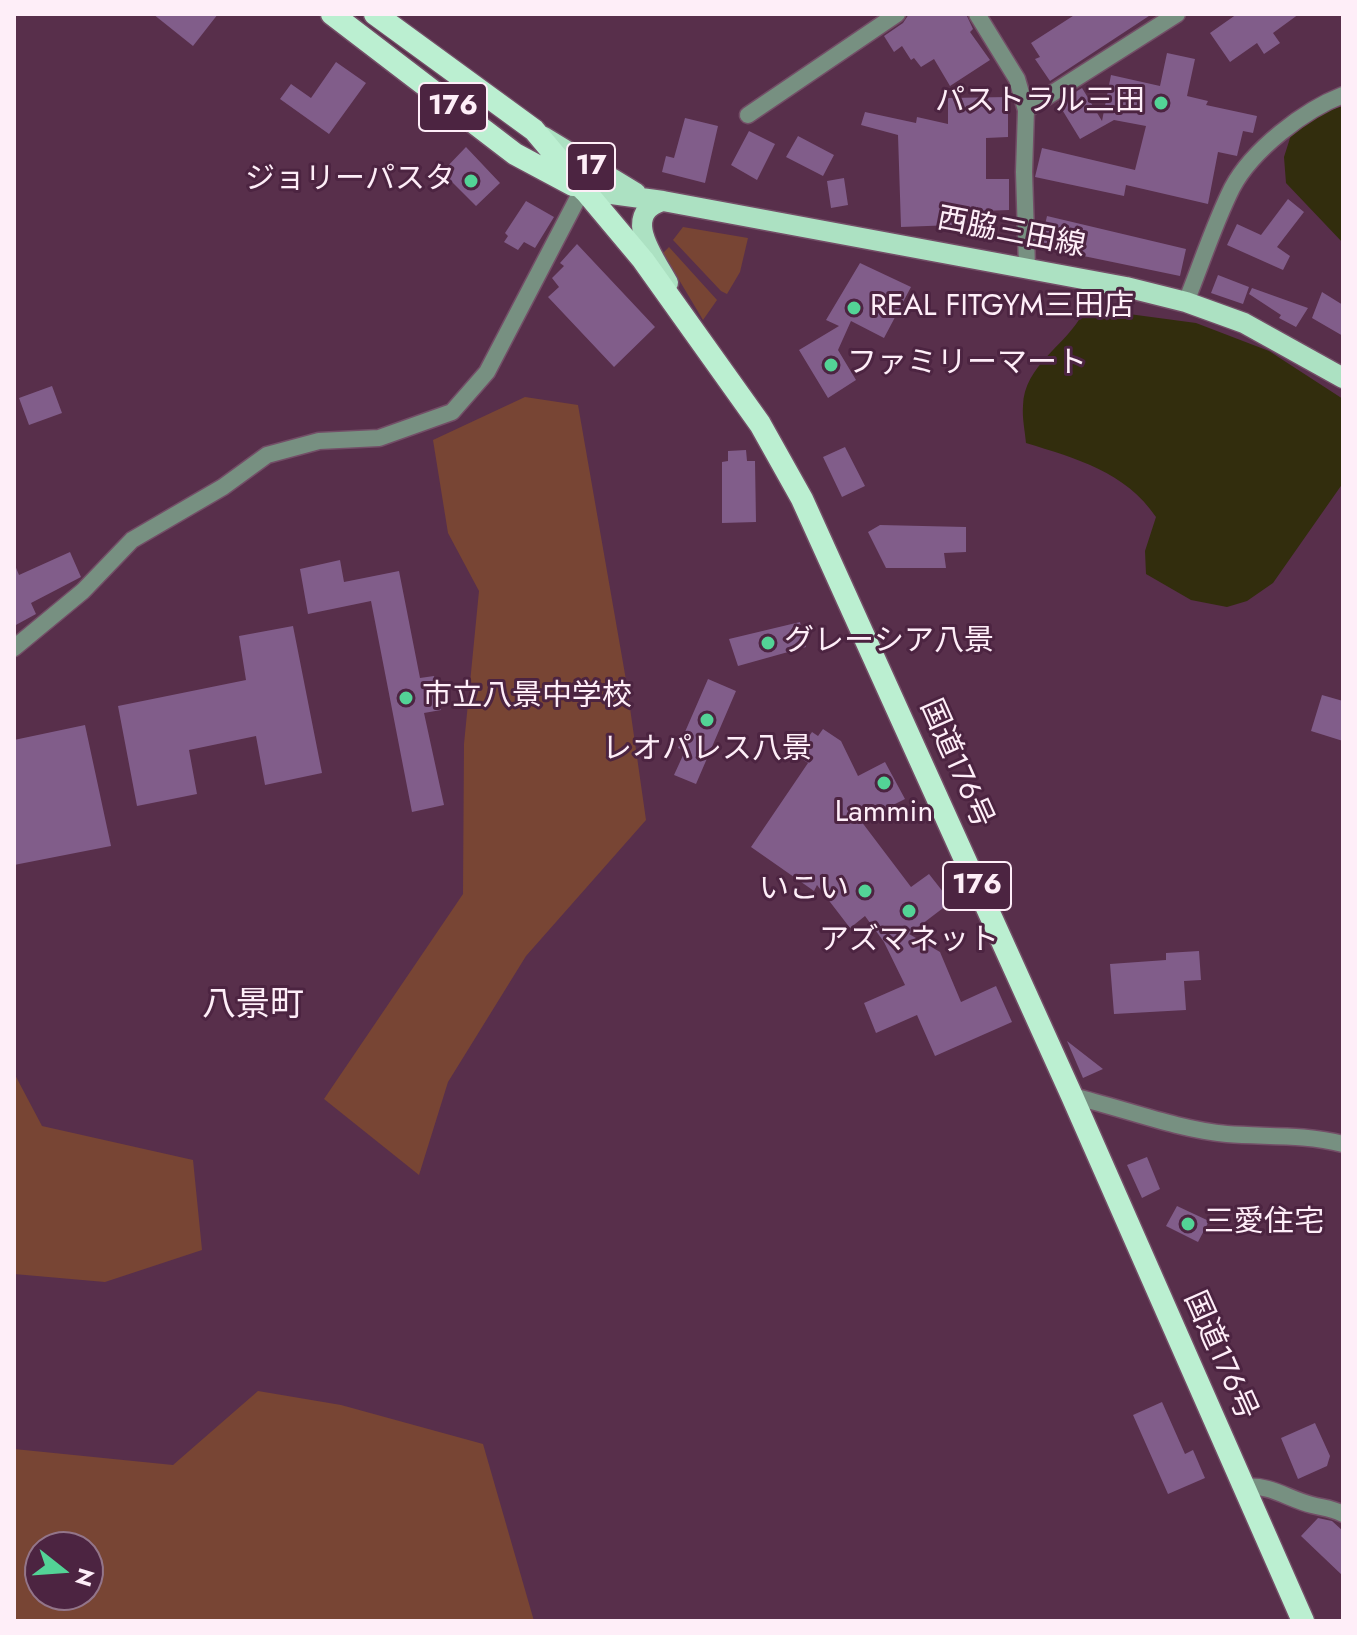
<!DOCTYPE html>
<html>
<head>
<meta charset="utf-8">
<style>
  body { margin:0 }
  #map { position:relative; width:1357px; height:1635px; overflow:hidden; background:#582f4b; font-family:Jost,sans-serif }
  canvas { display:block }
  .frame { position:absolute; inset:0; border:16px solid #feeef8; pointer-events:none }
  .north { position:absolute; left:24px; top:1531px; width:80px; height:80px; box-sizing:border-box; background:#4c2441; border:2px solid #93758a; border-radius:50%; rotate:107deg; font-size:22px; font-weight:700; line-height:32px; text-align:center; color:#feeef8 }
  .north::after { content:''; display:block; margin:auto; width:28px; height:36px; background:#53d396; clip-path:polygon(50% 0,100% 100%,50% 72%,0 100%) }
</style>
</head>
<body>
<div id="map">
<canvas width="1357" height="1635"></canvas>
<div class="frame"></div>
<div class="north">N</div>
</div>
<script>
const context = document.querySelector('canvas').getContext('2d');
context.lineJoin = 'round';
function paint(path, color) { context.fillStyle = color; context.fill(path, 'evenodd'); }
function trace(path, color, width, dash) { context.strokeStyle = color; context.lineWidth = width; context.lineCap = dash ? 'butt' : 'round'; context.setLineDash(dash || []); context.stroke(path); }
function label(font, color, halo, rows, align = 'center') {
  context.font = font + ' Jost,"Noto Sans JP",sans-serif'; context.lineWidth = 6; context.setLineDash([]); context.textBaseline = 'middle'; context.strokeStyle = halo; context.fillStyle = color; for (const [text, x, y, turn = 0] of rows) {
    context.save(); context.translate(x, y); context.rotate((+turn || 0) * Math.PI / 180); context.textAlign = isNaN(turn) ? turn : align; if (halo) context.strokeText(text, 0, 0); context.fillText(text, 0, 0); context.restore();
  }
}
paint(new Path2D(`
  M683,227l65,11 -8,34 -13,22 -6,-3 -48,-51z
  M669,247l48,53 -14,20 -40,-67z
  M525,397l53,8 48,275 20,140 -120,136 -78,126 -29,93 -95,-76 139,-205 1,-150 15,-153 -31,-58 -15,-93z
  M14,1073l28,53 151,34 9,90 -97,32 -91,-8z
  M258,1391l83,14 142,39 51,177h-520v-172l159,16zM88,1547v48h-48v-48z`), '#784534');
paint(new Path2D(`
  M1343,106v137l-57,-60 -2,-26 7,-22 30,-22z
  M1099,310l97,13 73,28 74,48v84l-70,100 -26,18 -20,6 -36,-7 -45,-26 -1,-23 11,-34c-30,-45 -81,-59 -130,-74 -1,-12 -4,-25 -3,-37 1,-41 43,-60 60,-93z`), '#322d0d');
paint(new Path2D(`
  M153,14h65l-25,32z
  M909,14h57l7,15 -3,3 20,28 -40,26 -16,-27 -13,8 -7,-9 -3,2 -9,-14 -8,6 -10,-16 19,-13z
  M1076,14h76l-102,67 -15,-22 5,-2 -9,-14z
  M1237,14h62l-26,19 7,10 -16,11 -7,-11 -27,19 -20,-29z
  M1167,53l28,6 -8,37 21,5 -2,4 51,11 -4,17 -10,-2 -6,25 -19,-4 -10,52 -82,-19 -2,11 -89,-19 7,-29 93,22 11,-44 -32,-6 -34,19 -22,-36 24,-15 20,33 9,-46 49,11z
  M336,62l30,21 -37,51 -49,-35 11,-15 20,14z
  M1008,97v40l-22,1v41h23v31l-27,1 -2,13 -79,3 -3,-92 -37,-10 4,-13 51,11 1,-6 31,7v-26z
  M685,118l33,8 -13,57 -43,-11 4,-16 8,2z
  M749,131l26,13 -18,36 -26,-15z
  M798,136l36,19 -11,21 -37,-19z
  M466,147l34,36 -24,23 -34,-34z
  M844,178l4,27 -17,3 -4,-27z
  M1288,199l16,13 -27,35 13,9 -7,14 -56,-25 10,-21 24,11z
  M526,201l28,16 -19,31 -11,-6 -6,8 -14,-8 4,-6 -3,-3z
  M1047,216l139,33 -6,27 -140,-29z
  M577,244l78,83 -41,40 -66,-70 11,-10 -7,-9 12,-12 -4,-3z
  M860,263l51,24 -27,51 -33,-17 -13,29 18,30 -28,18 -29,-48 40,-24 -13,-6z
  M1218,275l31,12 -6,17 -32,-11z
  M1252,288l56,20 -12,19 -17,-9 2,-3 -32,-21z
  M1322,292l21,13v31l-31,-18z
  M52,386l10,27 -33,12 -10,-27z
  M845,447l20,39 -23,11 -19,-40z
  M746,450l1,11h8l1,61 -34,1v-61l6,-1v-10z
  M880,525l86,2v25l-22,1 2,15h-60l-18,-36z
  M70,552l11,25 -50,26 5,11 -22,12v-63l5,12z
  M340,560l4,22 55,-11 21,107 14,-2 7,34 -17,3 20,92 -32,7 -41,-211 -63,13 -8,-45z
  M800,622l6,25 -68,19 -9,-27z
  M293,626l29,147 -57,12 -9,-49 -67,14 8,44 -60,12 -19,-100 128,-26 -7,-44z
  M708,679l28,12 -40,93 -22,-9 11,-24 -7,-3z
  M1322,695l21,6v40l-32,-10z
  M85,725l26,121 -97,19v-125z
  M823,729l18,12 17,35 27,-14 20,37 -44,22 50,66 18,-13 22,28 -42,32 31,18 21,50 35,-16 16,36 -77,34 -18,-41 -41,18 -12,-30 41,-18 -21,-43 -19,-26 -15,12 -33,-43 -3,6 -63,-44 57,-84 -12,-8 16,-23 6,4z
  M1199,951l2,29 -17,1 2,29 -72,4 -4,-50 56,-4v-7z
  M1067,1041l36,28 -20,9z
  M1147,1157l13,32 -18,9 -15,-33z
  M1177,1206l32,15 -11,21 -32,-16z
  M1162,1402l23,52 8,-4 12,28 -37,16 -35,-79z
  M1315,1423l15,33 -3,10 -29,13 -17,-41z
  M1318,1518l14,3 11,10v45l-42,-40z`), '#815d8a');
const minor = new Path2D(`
  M977,14l40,65 9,31 -2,62 3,95
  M1026,110l151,-96
  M748,115l149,-101
  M1186,302c15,-37 28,-78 46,-114 20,-38 72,-78 111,-93
  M14,648l69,-57 49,-51 91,-53 44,-32 52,-14 60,-3 73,-26 35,-40 95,-182
  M1072,1096c51,12 103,33 155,38 39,3 77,0 116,10
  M1244,1487c26,-3 44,12 68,18 12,3 20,3 31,9`);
const primary = new Path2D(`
  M544,137l92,56
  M582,190l81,11 463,86 60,15 58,21 99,55
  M663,201c-44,13 -7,59 5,82`);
const trunk = new Path2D(`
  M332,14l183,140 58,31
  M375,14l159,116 109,130 117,164 42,75 270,597 231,525`);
trace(minor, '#734e67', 19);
trace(primary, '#734e67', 23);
trace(trunk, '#734e67', 25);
trace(minor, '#779081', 16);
trace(primary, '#ace1c2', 20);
trace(trunk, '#bbefd1', 22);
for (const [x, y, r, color] of [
  [1161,103,8,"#53d396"],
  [471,181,8,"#53d396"],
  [854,308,8,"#53d396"],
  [831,365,8,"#53d396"],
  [768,643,8,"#53d396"],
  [406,698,8,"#53d396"],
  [707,720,8,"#53d396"],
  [884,783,8,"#53d396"],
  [865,891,8,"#53d396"],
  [909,911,8,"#53d396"],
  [1188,1224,8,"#53d396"]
]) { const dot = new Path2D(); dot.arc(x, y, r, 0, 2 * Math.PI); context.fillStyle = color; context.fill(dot); trace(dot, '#4c2441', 3); }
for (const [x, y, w] of [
  [453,107,68],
  [591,167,48],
  [977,886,68]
]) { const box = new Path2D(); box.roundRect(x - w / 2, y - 24, w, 48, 6); context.fillStyle = '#4c2441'; context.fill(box); trace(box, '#feeef8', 2); }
label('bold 28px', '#feeef8', null, [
  ["176",453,107],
  ["17",591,167],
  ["176",977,886]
]);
label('30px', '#feeef8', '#4c2441', [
  ["パストラル三田",1145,103,"right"],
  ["ジョリーパスタ",455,181,"right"],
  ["REAL FITGYM三田店",870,308],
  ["ファミリーマート",847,365],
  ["グレーシア八景",784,643],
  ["市立八景中学校",422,698],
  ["レオパレス八景",707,751,"center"],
  ["Lammin",884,814,"center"],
  ["いこい",849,891,"right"],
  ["アズマネット",909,942,"center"],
  ["三愛住宅",1204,1224]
], 'left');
label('30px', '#feeef8', '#4c2441', [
  ["西脇三田線",1011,234,11],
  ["国道176号",955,764,66],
  ["国道176号",1219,1356,66]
]);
label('34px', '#feeef8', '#4c2441', [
  ["八景町",253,1007]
]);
</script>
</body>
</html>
